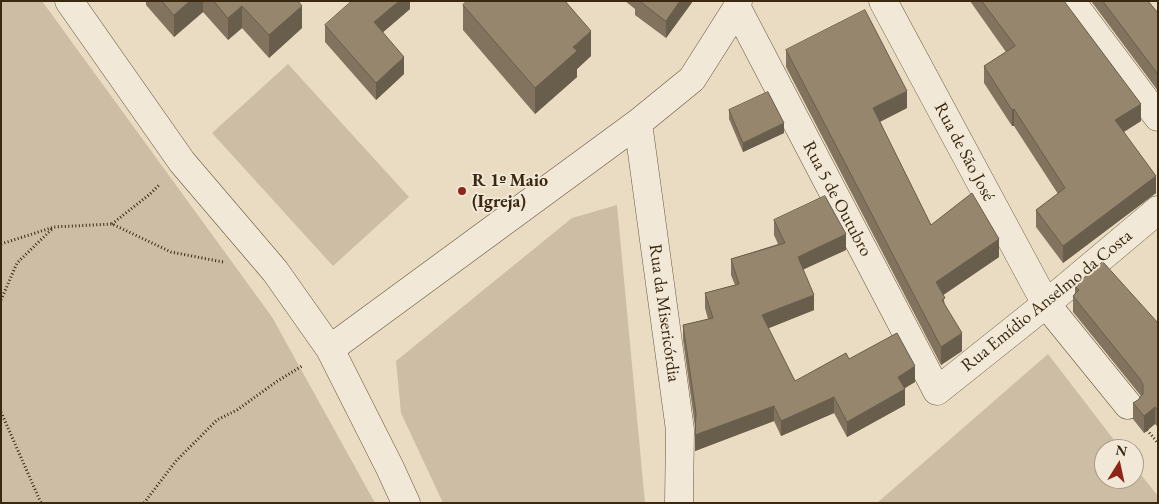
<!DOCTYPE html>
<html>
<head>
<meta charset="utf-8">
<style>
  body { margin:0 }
  #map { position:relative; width:1159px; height:504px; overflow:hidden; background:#eadcc2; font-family:"EB Garamond",serif }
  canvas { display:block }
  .frame { position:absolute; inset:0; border:2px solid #3b2810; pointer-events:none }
  .north { position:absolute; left:1094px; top:439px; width:50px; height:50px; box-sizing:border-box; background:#f1e8d7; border:1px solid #a89b87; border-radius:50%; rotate:10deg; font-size:14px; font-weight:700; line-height:20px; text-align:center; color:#3b2810 }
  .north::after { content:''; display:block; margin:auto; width:18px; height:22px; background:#8f2418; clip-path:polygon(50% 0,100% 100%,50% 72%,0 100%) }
</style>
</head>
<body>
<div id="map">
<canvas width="1159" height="504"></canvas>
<div class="frame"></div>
<div class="north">N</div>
</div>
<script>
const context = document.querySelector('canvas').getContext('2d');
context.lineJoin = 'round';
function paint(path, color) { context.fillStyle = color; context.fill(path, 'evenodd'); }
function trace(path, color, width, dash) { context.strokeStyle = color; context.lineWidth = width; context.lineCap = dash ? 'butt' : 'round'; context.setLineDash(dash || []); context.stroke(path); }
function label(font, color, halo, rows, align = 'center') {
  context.font = font + ' "EB Garamond",serif'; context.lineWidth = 4; context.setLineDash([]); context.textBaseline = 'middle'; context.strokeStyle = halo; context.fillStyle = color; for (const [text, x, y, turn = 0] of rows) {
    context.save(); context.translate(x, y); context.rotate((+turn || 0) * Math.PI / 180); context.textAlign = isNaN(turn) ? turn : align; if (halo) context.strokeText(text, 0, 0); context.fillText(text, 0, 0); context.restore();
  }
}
paint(new Path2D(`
  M1,1h41l230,316 103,186h-374z
  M288,64l121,133 -76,69 -121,-133z
  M617,205l28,298h-202l-42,-90 -5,-52 176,-143z
  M1048,354l73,95h-17v30h30v-13l24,30v7h-281z`), '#ccbda4');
const minor = new Path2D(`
  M69,1l113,161 93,109 55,78 60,119 16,35
  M883,1l163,303 82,101
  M1071,1l87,116
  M737,8l200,383 109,-87 112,-94
  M638,123l42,307 -1,73
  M330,349l308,-226 54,-44 45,-71 1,-7`);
trace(minor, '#67553c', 29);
trace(new Path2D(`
  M112,224l38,-30 9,-9
  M1,244l53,-17 58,-3 59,28 52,10
  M1,300l16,-37 35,-34
  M1,412l40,91
  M1147,430l11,13
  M144,503l32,-42 41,-41 20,-10 39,-28 26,-16`), '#3b2810', 3, [1, 2.5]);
trace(minor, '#f1e8d7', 28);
paint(new Path2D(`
  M146,1h152l4,27 -33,30 -27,-30 -14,12 -25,-28 -29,25 -28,-32z
  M410,1v8l-27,23 21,42 -28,26 -51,-58v-17z
  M625,1h68l-27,37 -31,-23v-6z
  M970,1h94l77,120 -17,11 32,61 -93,70 -27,-36v-17l22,-16 -44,-68h-2l-28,-43v-17l22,-14z
  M1091,1h57l10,12v78z
  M463,5l128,51 -14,13v8l-42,37 -72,-84z
  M786,50l121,58 -27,14 51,103 68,32 -56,38 2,10 17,46 -21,14 -155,-298z
  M729,110l55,23 -41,19 -14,-33z
  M774,220l72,30 -43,19 11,41 -46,18 27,53 54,-22 66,23 -10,6v17l-58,32 -13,-24 -53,23 -7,-15 -79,30v-24l-12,-87v-15l25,-6 -3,-11v-15l30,-8 -4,-10v-16l47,-15 -4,-9z
  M1075,286l83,37v104l-3,-3 -11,9 -11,-14v-16l5,-3 3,-4 -68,-84v-16l2,-3z`), '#81735e');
paint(new Path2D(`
  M190,1h13v11l-29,25v-22z
  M399,1h11v8l-36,31v-18z
  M680,1h13l-27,37v-17z
  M242,6v22l-14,12v-22z
  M302,6v22l-33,30v-23z
  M591,31v25l-14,13v8l-42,37v-26l38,-41z
  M404,57v17l-28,26v-17z
  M907,91v17l-34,17v-17z
  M1141,104v17l-26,16v-17z
  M1014,109v17h-2v-16z
  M784,123v10l-41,19v-9z
  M1156,176v17l-93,70v-17z
  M846,234v16l-48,22v-15z
  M999,239v18l-63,43v-18z
  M814,295v15l-52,21v-16z
  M962,333v18l-21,14v-18z
  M915,366v16l-17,10v-15z
  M905,389v16l-58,32v-15z
  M834,397v16l-53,23v-15z
  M774,406v15l-79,30v-16z
  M1155,407v17l-11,9v-17z`), '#695e4c');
const building = new Path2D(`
  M162,1h28l-16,14z
  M214,1h84l4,5 -33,29 -27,-29 -14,12z
  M352,1h47l-25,21 30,35 -28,26 -51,-58z
  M467,1h98l26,30 -18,16 4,4 -42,37 -72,-83z
  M640,1h40l-14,20z
  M982,1h82l77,103 -26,16 41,56 -93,70 -27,-36 29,-22 -51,-79 -2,1 -28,-44 31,-20z
  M1103,1h45l10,12v61z
  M865,10l42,81 -34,17 58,117 41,-32 27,46 -63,43 9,16 -3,2 20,33 -21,14 -155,-297z
  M768,92l16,31 -41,20 -14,-33z
  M825,196l21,38 -48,23 16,38 -52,20 33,66 51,-28 3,6 48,-26 18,33 -17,11 7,12 -58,33 -13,-25 -53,24 -7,-15 -79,29 1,-22 -13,-88 30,-7 -8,-25 34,-9 -8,-25 54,-16 -11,-23z
  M1103,262l55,61v88l-3,-4 -11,9 -11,-13 5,-3 5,-6v-9l-3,-6 -67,-83 6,-6 -4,-4z`);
paint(building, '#96866d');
trace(building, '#695e4c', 1);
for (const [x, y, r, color] of [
  [462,191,5,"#8f2418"]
]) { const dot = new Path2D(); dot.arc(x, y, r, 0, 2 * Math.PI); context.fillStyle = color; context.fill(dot); trace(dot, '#f1e8d7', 2); }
label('18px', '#3b2810', '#f1e8d7', [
  ["Rua de São José",964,152,62],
  ["Rua 5 de Outubro",837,199,62],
  ["Rua Emídio Anselmo da Costa",1047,301,-39],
  ["Rua da Misericórdia",664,313,82]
]);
label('bold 18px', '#3b2810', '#f1e8d7', [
  ["R 1º Maio",472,181],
  ["(Igreja)",472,202]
], 'left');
</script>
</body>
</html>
